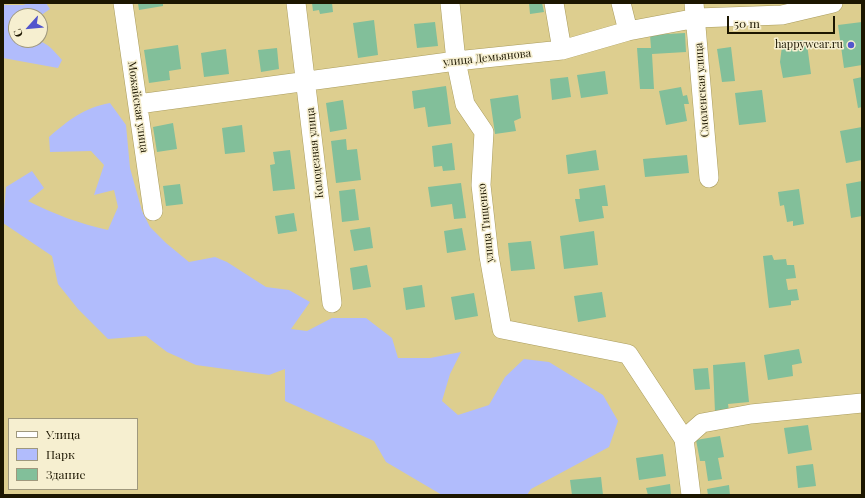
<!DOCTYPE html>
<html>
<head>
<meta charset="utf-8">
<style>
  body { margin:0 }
  #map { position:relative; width:865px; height:498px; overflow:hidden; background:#ddce8f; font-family:"Playfair Display",serif }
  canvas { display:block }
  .frame { position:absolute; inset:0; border:4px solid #1c1600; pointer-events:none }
  .legend { position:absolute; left:8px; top:418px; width:130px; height:72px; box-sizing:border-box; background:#f6efd0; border:1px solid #9f987d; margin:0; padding:5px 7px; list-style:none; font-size:12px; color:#1c1600 }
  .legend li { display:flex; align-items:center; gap:8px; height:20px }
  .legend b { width:20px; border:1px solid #9f987d }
  .north { position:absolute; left:8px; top:8px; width:40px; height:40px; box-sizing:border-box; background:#f6efd0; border:1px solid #9f987d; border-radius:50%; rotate:243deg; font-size:11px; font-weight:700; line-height:16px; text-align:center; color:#1c1600 }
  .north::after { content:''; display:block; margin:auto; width:14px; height:18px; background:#5255cc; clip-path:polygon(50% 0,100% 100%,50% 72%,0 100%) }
  .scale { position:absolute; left:727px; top:16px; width:108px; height:18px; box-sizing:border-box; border:2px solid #1c1600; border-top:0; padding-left:5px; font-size:12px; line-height:14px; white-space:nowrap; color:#1c1600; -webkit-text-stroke:3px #f6efd0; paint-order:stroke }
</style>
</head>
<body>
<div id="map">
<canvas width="865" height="498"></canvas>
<div class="frame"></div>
<ul class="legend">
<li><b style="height:5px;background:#fff"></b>Улица</li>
<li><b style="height:11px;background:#b1bcfc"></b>Парк</li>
<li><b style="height:11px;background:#82bf9a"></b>Здание</li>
</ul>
<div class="north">С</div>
<div class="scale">50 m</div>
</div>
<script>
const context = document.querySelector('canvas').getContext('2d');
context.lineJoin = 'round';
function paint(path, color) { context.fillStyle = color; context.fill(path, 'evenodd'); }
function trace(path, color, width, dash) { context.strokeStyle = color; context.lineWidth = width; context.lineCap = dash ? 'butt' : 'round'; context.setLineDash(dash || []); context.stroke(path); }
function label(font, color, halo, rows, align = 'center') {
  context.font = font + ' "Playfair Display",serif'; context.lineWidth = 3; context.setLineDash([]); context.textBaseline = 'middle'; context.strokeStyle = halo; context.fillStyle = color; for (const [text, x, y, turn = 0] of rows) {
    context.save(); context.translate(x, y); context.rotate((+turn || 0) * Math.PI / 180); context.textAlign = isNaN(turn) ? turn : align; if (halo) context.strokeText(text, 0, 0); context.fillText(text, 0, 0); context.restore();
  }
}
paint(new Path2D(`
  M29,3h17l4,6 -10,7h-24v24c26,0 28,-1 46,20l-4,8 -55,-10v-53h20z
  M110,103l16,22 4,43 12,43 8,16 16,16 23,19 26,-5 12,5 39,25 23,3 21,12 -19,27 16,2 25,-13h34l26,20 6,20h32l31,-6 -11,22 -8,27 16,14 31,-10 16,-28 19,-18 25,3 54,33 15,26 -9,26 -78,42 -4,6h-85l-56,-33 -12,-21 -89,-40v-32l-16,6 -73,-10 -29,-13 -21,-16 -38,3 -30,-30 -20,-25 -6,-28 -49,-33 3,-36 26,-16 12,17 -16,13c26,13 52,23 80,29l10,-23 -4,-17 -20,5 10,-30 -13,-14 -41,1 -1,-15c20,-17 34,-29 61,-34z`), '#b1bcfc');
paint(new Path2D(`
  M138,3h25v3l-24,4z
  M312,3h20l1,9 -13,2 -1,-4 -6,1z
  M529,3h13l2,9 -14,2z
  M374,20l4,35 -20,3 -5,-35z
  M435,22l3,24 -21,2 -3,-24z
  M862,22v43l-18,3 -6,-43z
  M685,33l1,19 -34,2 2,35h-14l-3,-41h14l-1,-13z
  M802,40l5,4 4,30 -28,4 -3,-16 2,-16 9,-5z
  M178,45l3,24 -12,2 1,9 -21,3 -5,-33z
  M731,47l4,34 -13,1 -5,-33z
  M277,48l2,21 -18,3 -3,-22z
  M226,49l3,25 -25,3 -3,-24z
  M605,71l3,23 -27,4 -4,-23z
  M568,77l3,20 -19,3 -2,-21z
  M862,77v30l-4,1 -5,-29z
  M446,86l5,38 -23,3 -3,-20 -11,2 -2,-18z
  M681,87l2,9 4,-1 2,9h-5l3,17 -21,4 -7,-34z
  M762,90l4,32 -27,3 -4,-32z
  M518,95l3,23 -7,3 2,10 -21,3 -5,-35z
  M343,100l4,29 -17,3 -4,-29z
  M173,123l4,26 -20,3 -4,-25z
  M242,125l3,27 -20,2 -3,-26z
  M862,127v33l-16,3 -6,-32z
  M346,139l1,11 10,-1 4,31 -25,3 -5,-42z
  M452,143l3,27 -12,1 -1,-5 -8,1 -2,-21z
  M290,150l5,39 -22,2 -3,-26 5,-1 -2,-12z
  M596,150l3,20 -31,4 -2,-19z
  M687,155l2,18 -44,4 -2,-18z
  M862,181v35l-11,2 -5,-34z
  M461,183l5,35 -12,1 -2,-15 -21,3 -3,-20z
  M180,184l3,20 -17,2 -3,-20z
  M605,185l3,21h-6l2,12 -25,4 -4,-23h5l-1,-10z
  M355,189l4,31 -17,2 -3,-31z
  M799,189l5,35 -11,2v-5l-6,1 -3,-17 -4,1 -2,-14z
  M294,213l3,18 -19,3 -3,-18z
  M370,227l3,21 -19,3 -4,-21z
  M462,228l4,22 -19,3 -3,-22z
  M594,231l4,34 -34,4 -4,-33z
  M531,241l4,28 -24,2 -3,-28z
  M772,255l2,5 12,-1 1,6h7l2,13 -10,1 2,11 9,-1 2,11 -8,1v4l-22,3 -6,-52z
  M367,265l4,22 -18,3 -3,-22z
  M422,285l3,22 -19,3 -3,-22z
  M602,292l4,25 -28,5 -4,-26z
  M474,293l4,23 -23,4 -4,-23z
  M799,349l3,14 -10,2 1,11 -25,4 -4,-25z
  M745,362l4,40 -21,2 1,7 -14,1 -2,-47z
  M708,368l2,21 -15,1 -2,-21z
  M808,425l4,25 -24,4 -4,-26z
  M720,436l4,21 -6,1 4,21 -14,2 -3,-20h-5l-4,-21z
  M663,454l3,22 -27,4 -3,-22z
  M813,464l3,22 -18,2 -2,-22z
  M601,477l2,18h-31l-2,-15z
  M670,484l1,11h-23l-2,-7z
  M729,485l1,10h-22l-1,-6z`), '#82bf9a');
const minor = new Path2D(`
  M123,3l30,208
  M296,3l36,300
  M450,3l6,58 9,43 19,28 -3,53 8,71 13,73 126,25 56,85 7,56
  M554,3l8,47
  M621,3l7,28
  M694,3l15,175
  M138,104l318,-43 106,-11 66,-19 69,-13 85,-3 51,-12
  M684,439l18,-16 49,-9 111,-11`);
trace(minor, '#aa9c5d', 20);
trace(minor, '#fff', 19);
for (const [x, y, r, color] of [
  [851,45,4,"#5255cc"]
]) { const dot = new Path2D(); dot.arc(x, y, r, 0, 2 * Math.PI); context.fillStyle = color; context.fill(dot); trace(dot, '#f6efd0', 1.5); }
label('11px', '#1c1600', '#f6efd0', [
  ["happywear.ru",843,45]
], 'right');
label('11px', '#1c1600', '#f6efd0', [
  ["улица Демьянова",487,58,-6],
  ["Смоленская улица",702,90,-94],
  ["Можайская улица",138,107,82],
  ["Колодезная улица",315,153,-96],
  ["улица Тищенко",486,223,-96]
]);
</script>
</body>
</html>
